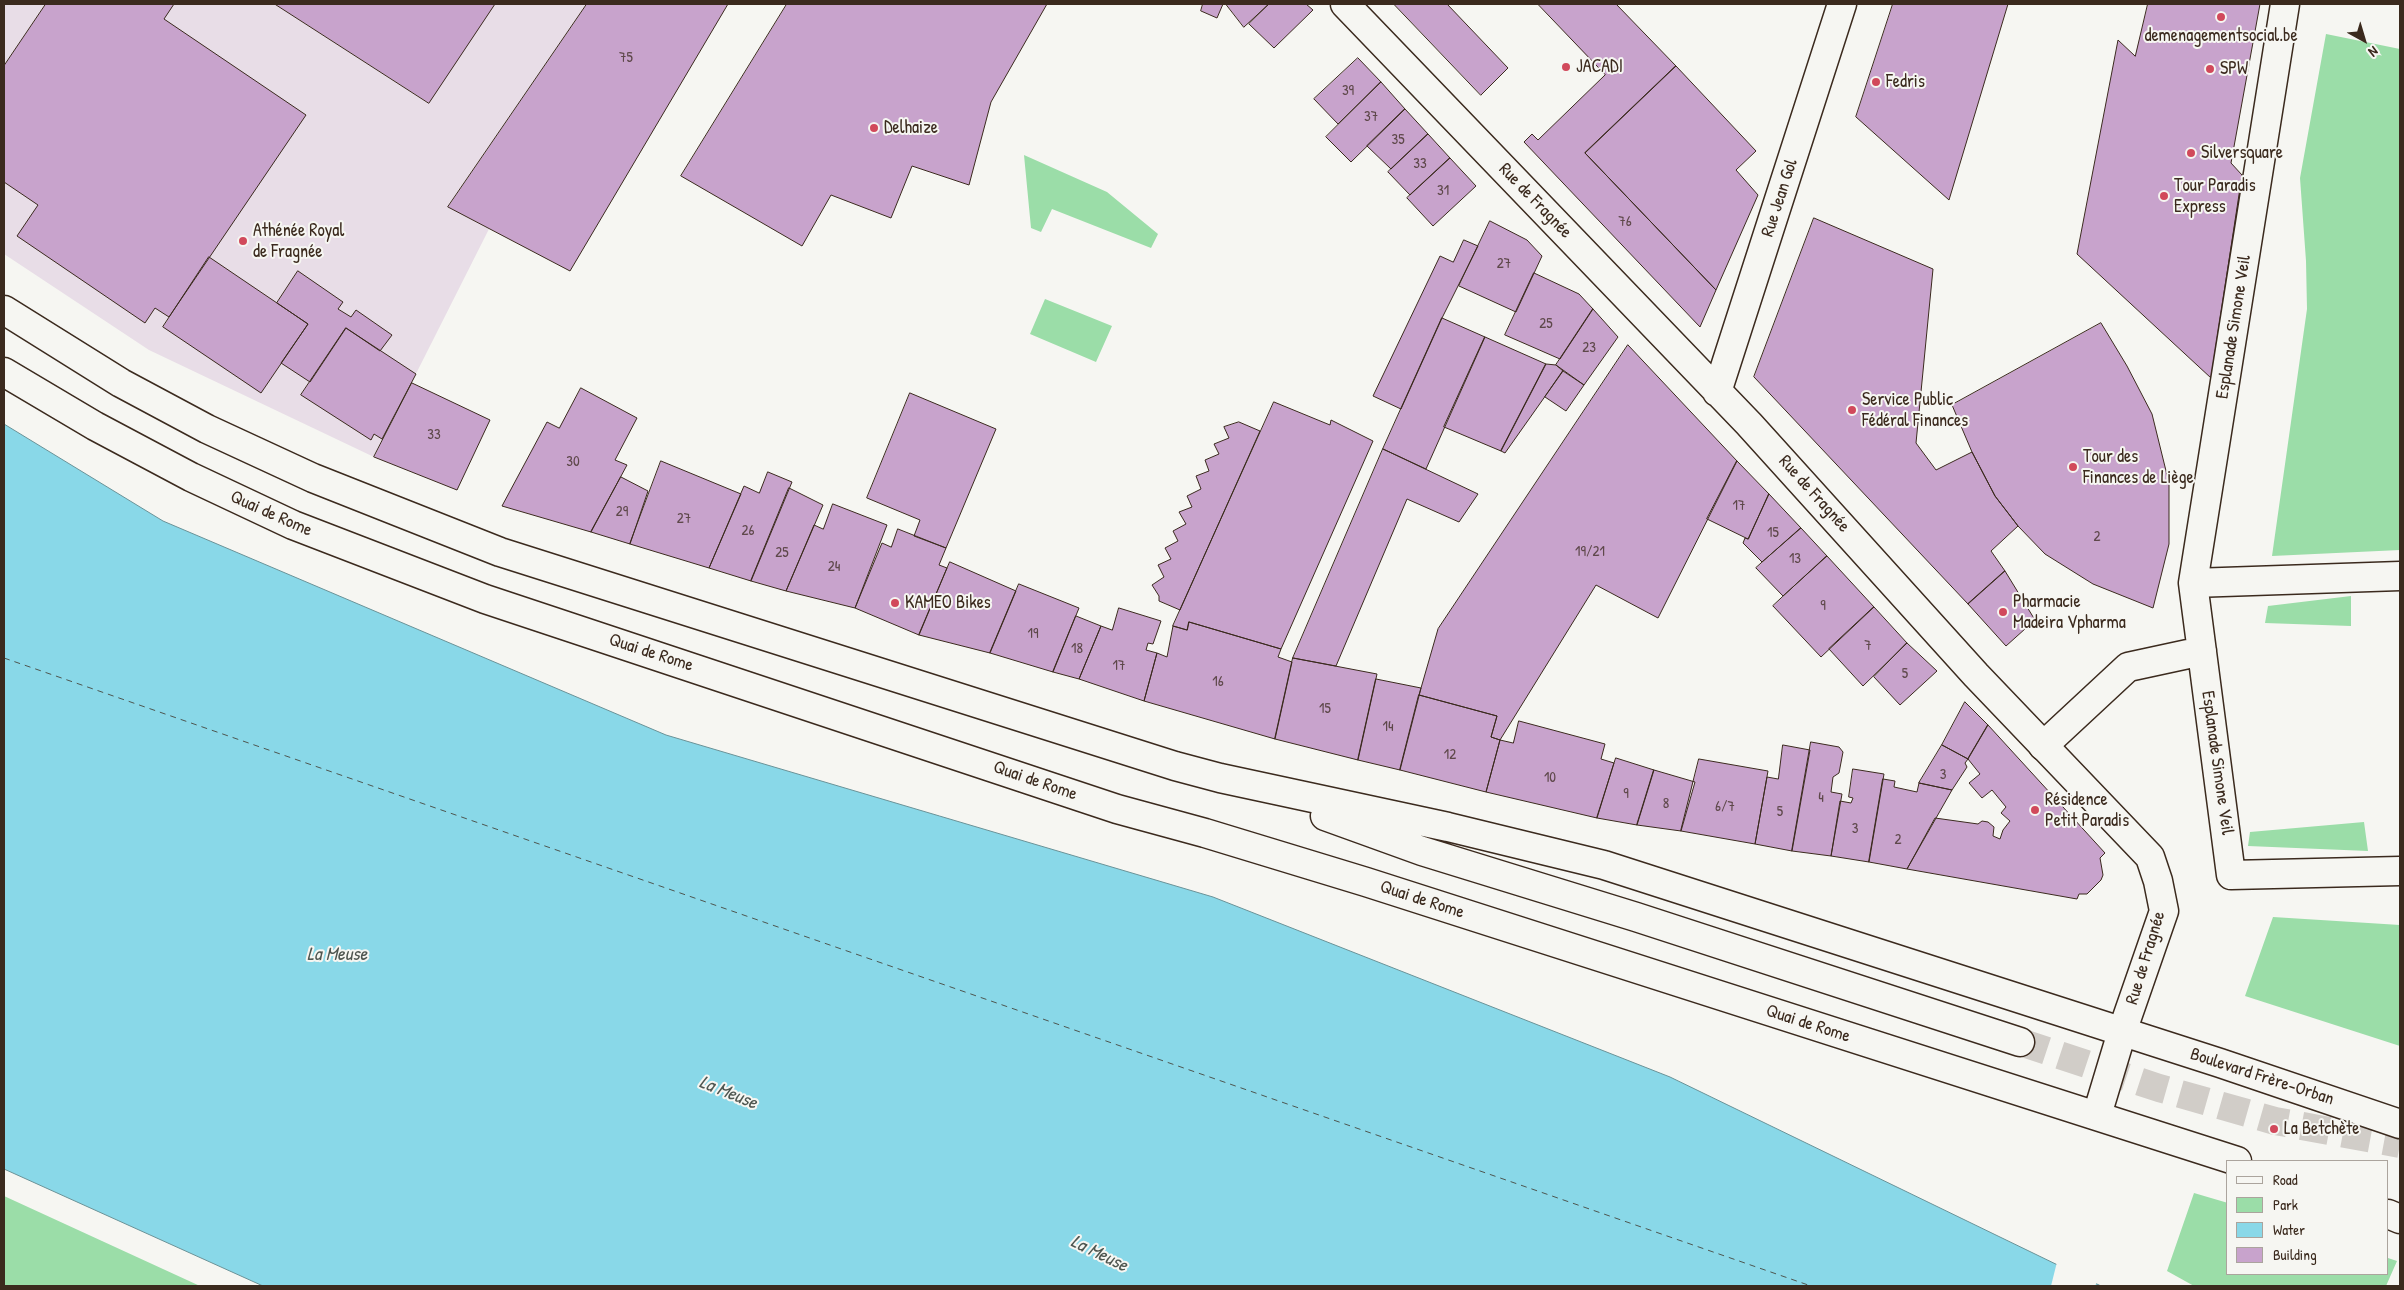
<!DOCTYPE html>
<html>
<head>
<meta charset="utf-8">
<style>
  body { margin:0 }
  #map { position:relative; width:2404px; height:1290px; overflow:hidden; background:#f6f6f2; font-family:"Patrick Hand",sans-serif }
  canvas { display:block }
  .frame { position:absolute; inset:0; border:5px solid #3b2a1e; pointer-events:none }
  .legend { position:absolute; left:2226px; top:1160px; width:162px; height:115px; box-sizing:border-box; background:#f6f6f2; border:1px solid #aba49d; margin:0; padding:6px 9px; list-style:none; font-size:15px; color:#3b2a1e }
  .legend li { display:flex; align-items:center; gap:10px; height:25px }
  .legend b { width:25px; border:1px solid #aba49d }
  .north { position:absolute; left:2339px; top:15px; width:50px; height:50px; -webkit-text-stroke:4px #f6f6f2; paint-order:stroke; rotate:141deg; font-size:14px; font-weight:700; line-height:20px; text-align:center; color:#3b2a1e }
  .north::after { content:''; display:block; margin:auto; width:18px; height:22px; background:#3b2a1e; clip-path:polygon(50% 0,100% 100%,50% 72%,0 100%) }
</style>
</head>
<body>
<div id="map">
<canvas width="2404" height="1290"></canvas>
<div class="frame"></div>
<ul class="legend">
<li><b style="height:6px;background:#f6f6f2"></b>Road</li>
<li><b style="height:14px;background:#9bdda8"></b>Park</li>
<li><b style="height:14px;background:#89d8e8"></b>Water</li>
<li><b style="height:14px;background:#c8a3cc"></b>Building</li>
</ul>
<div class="north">N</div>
</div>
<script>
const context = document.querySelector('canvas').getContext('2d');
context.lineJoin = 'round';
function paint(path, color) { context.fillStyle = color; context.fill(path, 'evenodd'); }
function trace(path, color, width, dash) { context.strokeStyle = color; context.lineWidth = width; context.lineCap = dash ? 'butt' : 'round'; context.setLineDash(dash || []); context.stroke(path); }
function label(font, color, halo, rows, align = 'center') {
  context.font = font + ' "Patrick Hand",sans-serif'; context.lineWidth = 4; context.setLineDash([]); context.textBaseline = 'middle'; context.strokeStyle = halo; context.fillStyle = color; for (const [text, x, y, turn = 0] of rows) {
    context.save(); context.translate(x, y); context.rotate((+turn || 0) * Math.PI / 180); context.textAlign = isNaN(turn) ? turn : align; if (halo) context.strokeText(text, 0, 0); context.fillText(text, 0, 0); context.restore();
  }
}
paint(new Path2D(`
  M4,4h583l-139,202 41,23 -115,228 -225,-107 -145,-96z`), '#e8dde7');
paint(new Path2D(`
  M2326,34l74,15v501l-128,6 35,-247 -1,-48 -6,-83z
  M1024,155l83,37 51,42 -7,14 -99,-39 -11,23 -10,-4z
  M1045,299l67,27 -16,36 -66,-28z
  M2351,596v30l-86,-3 3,-17z
  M2364,822l4,29 -120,-5 2,-14z
  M2273,917l127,8v121l-155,-50z
  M2194,1193l34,10v71h160v-16l9,3 -11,25h-192l-27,-15z
  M4,1196l196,90h-196z`), '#9bdda8');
const water = new Path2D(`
  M4,424l159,97 503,214 547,162 457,180 431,209h-1838l-259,-117z`);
paint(water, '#89d8e8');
trace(water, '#6a9297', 1);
paint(new Path2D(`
  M2057,1262l40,20 -2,4h-44z`), '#f6f6f2');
trace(new Path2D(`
  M4,658l1807,628`), '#4e5650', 1, [6, 5]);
const building = new Path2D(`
  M46,4h128l-10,15 142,96 -137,202 -14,-9 -10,15 -128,-87 21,-31 -34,-23v-116z
  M275,4h220l-66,99z
  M587,4h141l-158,267 -122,-64z
  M787,4h260l-56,98 -22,83 -57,-19 -21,52 -60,-23 -29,51 -121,-70z
  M1203,4h20l-6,14 -16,-7z
  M1226,4h43l-25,23z
  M1269,4h37l7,6 -39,38 -25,-24z
  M1394,4h53l61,64 -27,27z
  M1538,4h78l60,62 -91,87 131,137 -16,37 -176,-185 8,-8 6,6 67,-65z
  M1893,4h115l-59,196 -93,-83z
  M2148,4h112l-29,159 11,12 -31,203 -134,-124 41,-214 17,16z
  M1358,58l23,24 -43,42 -24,-25z
  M1676,66l80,85 -20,19 22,25 -42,95 -131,-137z
  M1381,82l24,27 -54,53 -25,-25z
  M1405,109l23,25 -37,35 -24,-23z
  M1428,134l22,24 -40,37 -22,-23z
  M1450,158l26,28 -43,40 -26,-28z
  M1814,218l119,51 -17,174 20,27 36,-18 23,44 23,30 -27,25 14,20 -37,33 -214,-227z
  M1490,221l37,19 15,16 -26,56 -57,-26z
  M1464,240l14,6 -36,72 -41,91 -28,-13 67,-140 13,6z
  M209,257l99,67 -47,69 -98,-66z
  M298,271l45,31 -5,7 13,8 5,-7 36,25 -12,16 -34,-23 -36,54 -29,-19 27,-39 -31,-21z
  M1534,273l45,21 14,15 -33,50 -55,-24z
  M1593,309l25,28 -34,48 -28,-20z
  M1442,318l43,19 -59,132 -43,-20z
  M2101,323l26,43 25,48 17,69v61l-16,64 -60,-24 -48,-30 -27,-28 -23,-30 -23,-44 -20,-47z
  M346,328l70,46 -34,65 -8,-5 -3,6 -70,-45z
  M1485,337l61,27 -45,87 -57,-24z
  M1628,345l109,116 -79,157 -62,-33 -96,155 -9,-3 6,-21 -78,-21 19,-66z
  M1546,364l10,1 7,6 -58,82 -4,-2z
  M1563,371l21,14 -18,26 -21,-14z
  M412,383l78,37 -33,70 -83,-33z
  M581,388l56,30 -22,42 12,5 -36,67 -89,-26 45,-84 12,6z
  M910,393l86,36 -50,119 -32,-12 6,-16 -53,-22z
  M1274,402l56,23 1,-5 42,21 -92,208 -92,-27 -2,8 -14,-4z
  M1239,422l21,9 -80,179 -21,-9v-5l-7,-11 12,-8 -6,-12 13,-6 -6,-11 13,-7 -5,-10 13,-7 -7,-12 13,-5 -5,-11 14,-7 -5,-13 13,-5 -4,-11 14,-6 -5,-10 15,-6 -5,-11z
  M1383,449l95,45 -19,28 -52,-23 -71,167 -43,-8z
  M661,461l80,33 -32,74 -79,-24z
  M1737,461l32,33 -21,45 -41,-20z
  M768,472l24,10 -41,99 -42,-13 35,-82 15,7z
  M621,477l27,14 -18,53 -39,-12z
  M789,488l34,17 -37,86 -35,-10z
  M1769,494l32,34 -39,34 -19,-19 2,-5 3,1z
  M833,504l54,21 -32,83 -69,-17 28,-66 9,4z
  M1801,528l26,28 -44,40 -27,-28z
  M898,529l48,19 -7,17 8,3 -28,67 -64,-27 27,-65 9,4z
  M1827,556l47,51 -53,50 -48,-51z
  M950,562l66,29 -26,62 -71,-18z
  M2005,571l30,49 -29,26 -38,-42z
  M1019,584l60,24 -26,64 -63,-19z
  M1874,607l33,36 -44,43 -34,-37z
  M1119,608l42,13 -8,23 -5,-1 -2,7 11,3 -13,48 -65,-22 22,-53 11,4z
  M1076,616l25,10 -22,53 -26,-7z
  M1189,622l92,27 -3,8 14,5 -17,77 -131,-38 13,-48 10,4 6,-31 14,4z
  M1907,643l30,28 -37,34 -26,-28z
  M1293,658l84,16 -19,86 -83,-21z
  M1376,679l45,9 -21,82 -42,-10z
  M1419,695l78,21 -6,21 9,3 -14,52 -86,-22z
  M1965,702l23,23 -20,34 -26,-14z
  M1519,721l86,23 -4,15 13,4 -17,55 -111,-26 14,-52 13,3z
  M1988,725l117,128 -5,5 3,17 -2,5 -14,14h-8l-2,5 -170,-30 28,-51 43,6 4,-3 6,1 6,5 -1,9 7,3 3,-9 7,-9 -9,-8 5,-6 -14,-17 -10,8 -13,-15 11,-9 -12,-15z
  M1811,742l28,5 4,5 -4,21 -6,4 -2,15 11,2 -11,62 -39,-5z
  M1783,745l27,5 -18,101 -37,-7 12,-67 11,2z
  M1942,745l26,14 -3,4 2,4 -15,23 -33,-7z
  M1616,758l38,12 -17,55 -40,-7z
  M1699,759l69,12 -13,73 -74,-13z
  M1853,769l31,5 -15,88 -38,-6 9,-55 11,2 2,-5 -4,-1z
  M1654,770l41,12 -14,49 -44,-6z
  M1883,779l12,2 -1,6 23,5 2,-9 33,7 -45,79 -38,-7z`);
paint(building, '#c8a3cc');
trace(building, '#3b2a1e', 1);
trace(new Path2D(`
  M2020,1042l139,46 116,33 125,23`), '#d1cdc8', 28, [28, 14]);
const pedestrian = new Path2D(`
  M2285,4l-92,579 38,292 169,-4
  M2193,583l207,-7
  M2043,746l85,-79 74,-16`);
const minor = new Path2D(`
  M1345,4l404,420 227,251 174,182 8,24 6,30 -42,121
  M1717,392l125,-388`);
const secondary = new Path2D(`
  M4,310l117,73 86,46 106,49 187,74 675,214 45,12 228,49 156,38 616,198 180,61
  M4,372l91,54 96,51 102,48 192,74 632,210 88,24 161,49 871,279
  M1325,816l97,35 214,66 384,125
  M2097,1115l25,-83
  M2388,1214l12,5`);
trace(pedestrian, '#3b2a1e', 31);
trace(minor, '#3b2a1e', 31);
trace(secondary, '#3b2a1e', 31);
trace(pedestrian, '#f6f6f2', 28);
trace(minor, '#f6f6f2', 28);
trace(secondary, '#f6f6f2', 28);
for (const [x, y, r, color] of [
  [2221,17,5,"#d1495b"],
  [1566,67,5,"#d1495b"],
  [2210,69,5,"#d1495b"],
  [1876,82,5,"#d1495b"],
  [874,128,5,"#d1495b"],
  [2191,153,5,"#d1495b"],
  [2164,196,5,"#d1495b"],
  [243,241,5,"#d1495b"],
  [1852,410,5,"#d1495b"],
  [2073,467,5,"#d1495b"],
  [895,603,5,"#d1495b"],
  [2003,612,5,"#d1495b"],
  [2035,810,5,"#d1495b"],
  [2274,1129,5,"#d1495b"]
]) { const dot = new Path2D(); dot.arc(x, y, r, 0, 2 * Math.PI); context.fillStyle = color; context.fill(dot); trace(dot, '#f6f6f2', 2); }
label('15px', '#5e484a', null, [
  ["75",626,58],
  ["39",1348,91],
  ["37",1371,117],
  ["35",1398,140],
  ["33",1420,164],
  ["31",1443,191],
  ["76",1625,222],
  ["27",1504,264],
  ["25",1546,324],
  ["23",1589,348],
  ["33",434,435],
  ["30",573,462],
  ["17",1739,506],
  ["29",622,512],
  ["27",684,519],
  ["26",748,531],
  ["15",1773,533],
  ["2",2097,537],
  ["19/21",1590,552],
  ["25",782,553],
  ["13",1795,559],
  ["24",834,567],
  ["9",1823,606],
  ["19",1033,634],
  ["7",1868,646],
  ["18",1077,649],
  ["17",1119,666],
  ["5",1905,674],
  ["16",1218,682],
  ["15",1325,709],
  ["14",1388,727],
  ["12",1450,755],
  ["3",1943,775],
  ["10",1550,778],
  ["9",1626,794],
  ["4",1821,798],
  ["8",1666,804],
  ["6/7",1725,807],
  ["5",1780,812],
  ["3",1855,829],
  ["2",1898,840]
]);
label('18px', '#3b2a1e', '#f6f6f2', [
  ["demenagementsocial.be",2221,36,"center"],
  ["JACADI",1576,67],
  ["SPW",2220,69],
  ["Fedris",1886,82],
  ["Delhaize",884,128],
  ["Silversquare",2201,153],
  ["Tour Paradis",2174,186],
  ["Express",2174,207],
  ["Athénée Royal",253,231],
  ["de Fragnée",253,252],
  ["Service Public",1862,400],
  ["Fédéral Finances",1862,421],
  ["Tour des",2083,457],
  ["Finances de Liège",2083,478],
  ["Pharmacie",2013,602],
  ["Madeira Vpharma",2013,623],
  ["KAMEO Bikes",905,603],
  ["Résidence",2045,800],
  ["Petit Paradis",2045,821],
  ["La Betchète",2284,1129]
], 'left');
label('18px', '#3b2a1e', '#f6f6f2', [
  ["Rue Jean Gol",1780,198,-72],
  ["Rue de Fragnée",1535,201,46],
  ["Esplanade Simone Veil",2234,327,-81],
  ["Rue de Fragnée",1814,494,48],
  ["Quai de Rome",271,514,24],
  ["Quai de Rome",651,653,18],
  ["Esplanade Simone Veil",2217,763,82],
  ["Quai de Rome",1035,781,19],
  ["Quai de Rome",1422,900,18],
  ["Rue de Fragnée",2146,958,-73],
  ["Quai de Rome",1808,1024,18],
  ["Boulevard Frère-Orban",2262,1077,18]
]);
label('italic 19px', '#4e5650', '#f6f6f2', [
  ["La Meuse",337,955],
  ["La Meuse",728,1093,22],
  ["La Meuse",1099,1254,26]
]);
</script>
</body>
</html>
